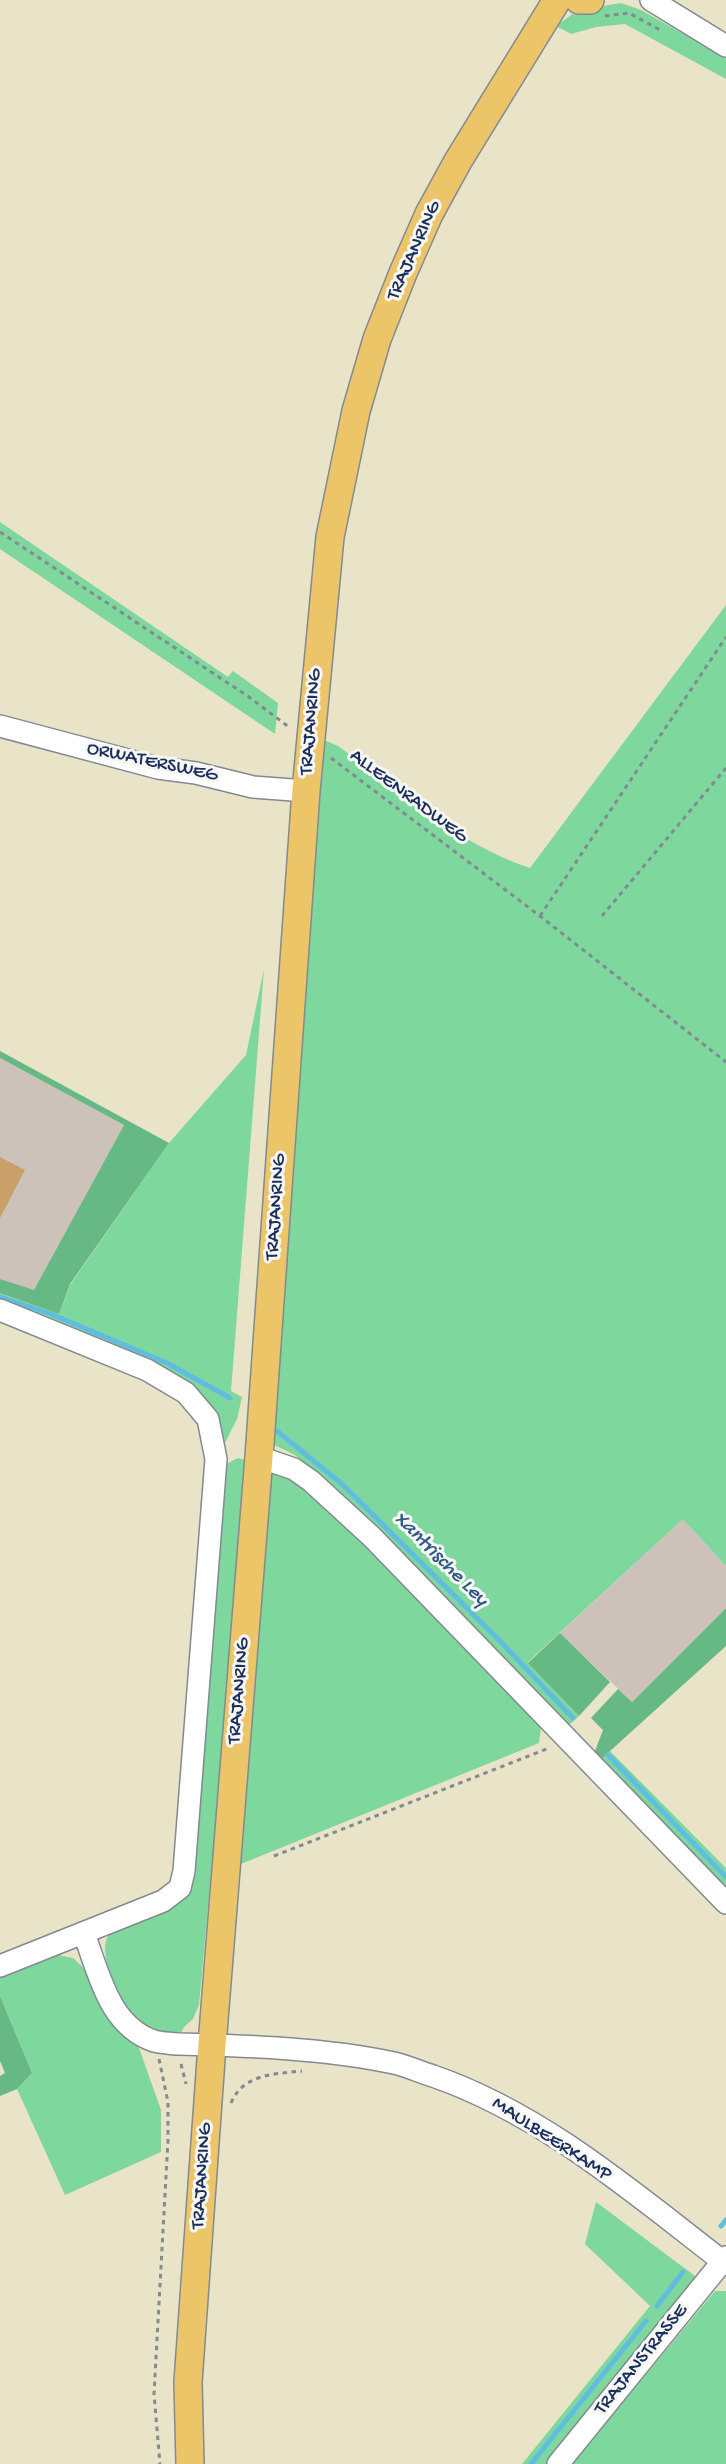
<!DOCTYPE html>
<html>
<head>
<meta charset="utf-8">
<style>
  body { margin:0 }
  canvas { display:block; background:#e9e4c7 }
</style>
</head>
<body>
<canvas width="726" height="2464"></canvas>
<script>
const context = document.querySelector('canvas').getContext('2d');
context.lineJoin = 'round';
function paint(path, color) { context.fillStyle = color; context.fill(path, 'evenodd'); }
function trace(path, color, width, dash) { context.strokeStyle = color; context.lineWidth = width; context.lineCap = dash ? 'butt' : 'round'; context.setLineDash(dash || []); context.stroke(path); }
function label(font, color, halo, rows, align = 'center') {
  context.font = font + ' "Gochi Hand",sans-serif'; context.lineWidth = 6; context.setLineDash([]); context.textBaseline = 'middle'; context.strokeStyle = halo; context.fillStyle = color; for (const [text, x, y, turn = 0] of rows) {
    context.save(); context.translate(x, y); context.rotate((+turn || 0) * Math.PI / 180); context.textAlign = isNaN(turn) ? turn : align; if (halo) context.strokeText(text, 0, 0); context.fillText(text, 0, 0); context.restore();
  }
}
paint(new Path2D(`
  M0,1058l124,67 -90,166 -34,-12z
  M683,1519l43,47v42l-94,94 -72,-69z`), '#ccc2b9');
paint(new Path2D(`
  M621,3l20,7 85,48v21l-101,-55 -29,3 -25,7 -15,-8 22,-16z
  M0,522l228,155 5,-6 45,32 -3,31 -275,-185z
  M726,605v961l-43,-47 -155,143 51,54 -10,9 -234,-236 -40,-34 -27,-13 56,-702 14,6c60,44 120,98 192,122z
  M264,969l-33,422 11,6 -5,22 -14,28 -6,-30 -217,-111v-13l59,21 11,-29 99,-142 77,-88z
  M238,1458l11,3 -50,544 -6,14 -9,8 -3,6c-8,2 -18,6 -27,2 -5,-2 -28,-22 -31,-27 -9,-13 -23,-56 -16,-70 8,-15 53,-29 69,-36l50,-438z
  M265,1465l38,17 228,227 10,18 -2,16 -298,121z
  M610,1751l116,117v24l-127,-131z
  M48,1953l25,5 18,17 10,28 14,23 23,19 23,65v42l-96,43 -48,-106 15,-16 -32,-77v-24z
  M596,2202l103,77 -151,185h-26l128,-158 -65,-62z
  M715,2291h11v173h-154z`), '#7ed79d');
paint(new Path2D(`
  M0,1051l169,92 -99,141 -11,30 -59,-21v-14l34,11 90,-165 -124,-67z
  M726,1608v38l-127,115 -4,-10 8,-21 -12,-12 27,-29 14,13z
  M560,1633l50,49 -31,34 -51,-53z
  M0,1996l32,77 -15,16 -17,7v-20l5,-3 -5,-12z`), '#66b884');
trace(new Path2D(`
  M0,1297l51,17 116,49 63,35
  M277,1431l65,53 156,155 75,79
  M608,1755l118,122
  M721,2226l5,-6
  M657,2306l26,-34
  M531,2464l115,-143`), '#61bddf', 5);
paint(new Path2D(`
  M0,1157l25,13 -25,48z`), '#cb9f6a');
const minor = new Path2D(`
  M651,0l75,46
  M0,726l158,42 38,5 57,14 53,4
  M0,1310l147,60 39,23 22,26 8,40 -32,412 -4,17 -17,13 -163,65
  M259,1457l35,12 17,12 61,56 354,366
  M84,1934c15,39 25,92 70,107 7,2 16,2 23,3 72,2 147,4 217,19 13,3 26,9 39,13 110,38 202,118 293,188
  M558,2464l168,-207`);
const major = new Path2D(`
  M579,0h11
  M190,2464l-2,-82 24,-337 47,-588 47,-666 24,-254 26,-126 21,-72 26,-66 26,-59 29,-53 99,-161`);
trace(minor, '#828a92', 24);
trace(major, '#828a92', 30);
trace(new Path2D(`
  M605,16l24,-3 33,18
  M0,532l249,165 40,30
  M331,758l209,158 186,146
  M540,916l186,-279
  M602,916l124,-148
  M274,1856l275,-108
  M159,2059l9,43v38l-14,254 6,70
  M181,2064l5,20
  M231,2103c12,-29 43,-29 71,-32`), '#828a92', 3, [4.5, 4.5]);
trace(minor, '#fff', 21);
trace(major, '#edc569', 27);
label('20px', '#1b2f5e', '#f6f6f2', [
  ["TRAJANRING",415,251,-66],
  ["TRAJANRING",312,722,-85],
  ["ORWATERSWEG",152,763,12],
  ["ALLEENRADWEG",408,797,37],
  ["TRAJANRING",277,1207,-86],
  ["TRAJANRING",240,1691,-85],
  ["MAULBEERKAMP",551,2140,33],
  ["TRAJANRING",203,2176,-86],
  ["TRAJANSTRASSE",642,2360,-51]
]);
label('italic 21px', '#305a85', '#f6f6f2', [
  ["Xantrische Ley",440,1560,45]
]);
</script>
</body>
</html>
